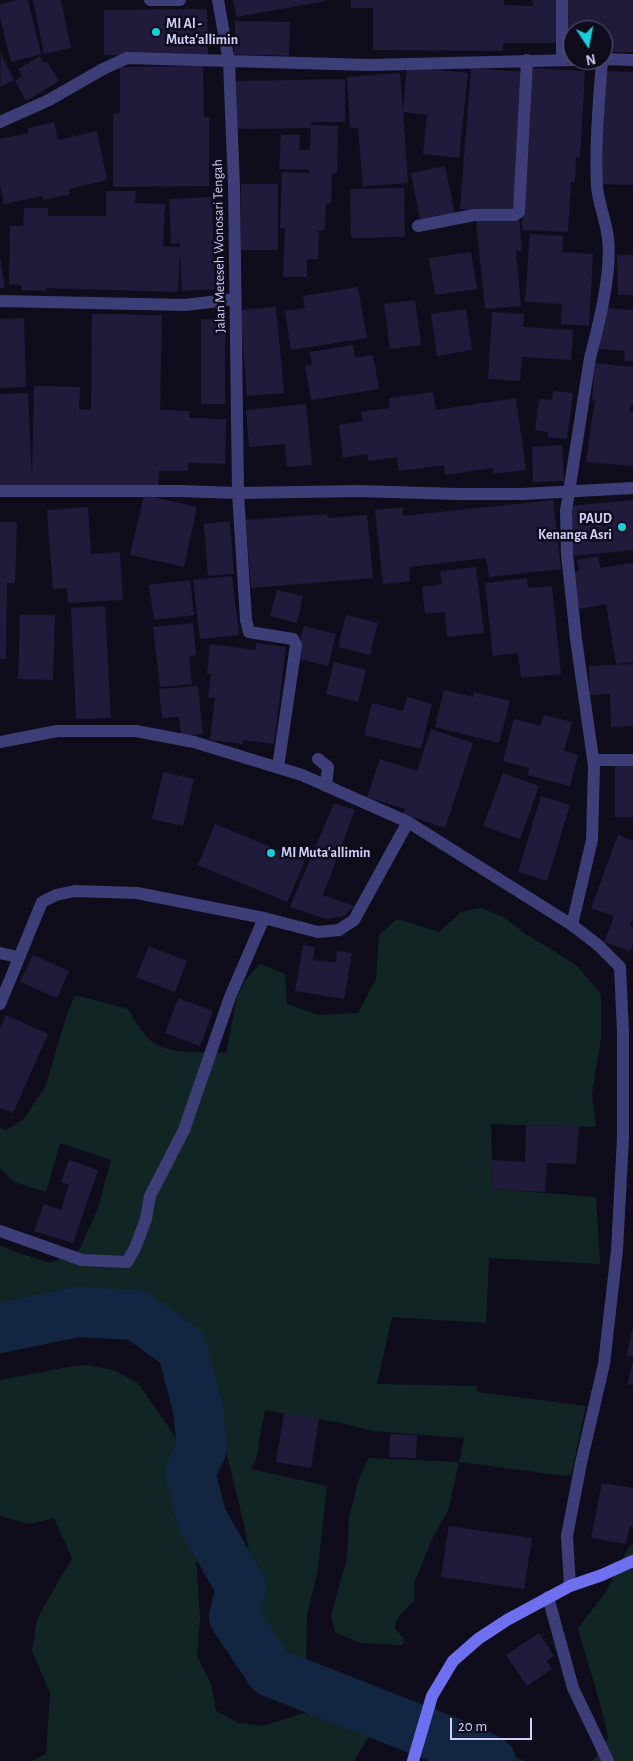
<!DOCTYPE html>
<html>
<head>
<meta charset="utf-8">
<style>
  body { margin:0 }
  #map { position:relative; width:633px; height:1761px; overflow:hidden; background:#0f0d1c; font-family:"Alegreya Sans",sans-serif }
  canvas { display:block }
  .north { position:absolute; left:563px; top:20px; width:50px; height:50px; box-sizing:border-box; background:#0f0d1c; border:1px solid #5d5a75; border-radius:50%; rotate:169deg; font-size:14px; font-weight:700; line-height:20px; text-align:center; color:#d1cefa }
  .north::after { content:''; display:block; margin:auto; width:18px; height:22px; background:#16d1dd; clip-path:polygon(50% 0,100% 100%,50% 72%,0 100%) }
  .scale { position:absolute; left:450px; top:1718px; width:82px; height:22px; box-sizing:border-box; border:2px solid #d1cefa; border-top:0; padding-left:6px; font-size:15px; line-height:18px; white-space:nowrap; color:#d1cefa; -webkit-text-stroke:4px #0f0d1c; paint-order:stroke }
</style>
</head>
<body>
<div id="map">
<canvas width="633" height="1761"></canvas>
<div class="north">N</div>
<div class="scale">20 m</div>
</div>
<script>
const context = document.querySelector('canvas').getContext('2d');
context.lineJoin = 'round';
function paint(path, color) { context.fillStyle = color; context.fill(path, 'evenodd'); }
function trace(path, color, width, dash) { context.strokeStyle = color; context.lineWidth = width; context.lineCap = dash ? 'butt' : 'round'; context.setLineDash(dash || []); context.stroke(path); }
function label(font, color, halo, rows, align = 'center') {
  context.font = font + ' "Alegreya Sans",sans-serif'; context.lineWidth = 5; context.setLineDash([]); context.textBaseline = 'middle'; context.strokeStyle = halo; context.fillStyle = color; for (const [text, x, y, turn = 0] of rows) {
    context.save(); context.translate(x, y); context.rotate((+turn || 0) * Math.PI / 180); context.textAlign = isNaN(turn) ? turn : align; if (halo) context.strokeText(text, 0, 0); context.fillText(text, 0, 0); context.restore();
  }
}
paint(new Path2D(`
  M482,908l21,9 23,17 50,31 25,29v45l-9,55 4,33 -105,-3 2,65 103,8 4,67 -111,-6 -3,65 -94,-6 -15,67 100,2v6l109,14 -15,69 -5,1 -107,-14 -11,49 -15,26 -19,46 1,17c-8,8 -20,17 -20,29l9,9 -1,7 -43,-2 -25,-11 -4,-17 16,-57 2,-40 9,-37 11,-23 90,4 5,-24 -92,-7 -30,-8 -77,-13 -9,49 -5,10 76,17 -9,83 -11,45 -1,46 -24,-12 -16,-13 -23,-115 -23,-93 -38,-100 -20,-13 -73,-26 -89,19v-62l18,8 33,10 28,-12 19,-43 13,-48 -51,-17 -14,49 -32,-10 -14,-14v-40l6,2 18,-11 22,-34 20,-68 9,-22 53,14c6,10 18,31 29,36 18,9 49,7 69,8l11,-56 10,-19 13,-14 25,10 2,30 31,11 40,-2 18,-34 3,-44 18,-16 42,13 22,-20z
  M87,1365l26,5 25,13 38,55 10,66 9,35 5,79 -3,38 14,28 5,27 23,12 24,3 66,-21 43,26 -18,30h-322l14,-7 4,-61 -18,-42 5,-32 35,-61 -18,-40 -25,6 -29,-8v-136l74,-14z
  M633,1544v217h-40l15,-23c-7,-37 -20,-73 -30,-110l27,-35 24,-46z
  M465,1724l55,35 4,2h-74z`), '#112624');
trace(new Path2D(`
  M0,1328l77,-16 60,3 45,33 16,61 4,39 -12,25 12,46 39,68 -7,30 37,55 199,78 21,11`), '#122641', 50);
paint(new Path2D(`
  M18,0h10l13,54 -30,8 -11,-45v-13z
  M33,0h28l10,48 -27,6z
  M233,0h93v1l-90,16z
  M351,0h153v5l29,1v-6h28l-1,43h-57v8l-130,-1v-42h-22z
  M565,0h68v52h-30v-22h-30v22h-7z
  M207,9l1,46h-104v-45z
  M235,21l55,1 -1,34 -55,-2z
  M1,49l2,9 11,22 -14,7z
  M40,56l4,7 3,-1 12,19 -33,20 -11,-20 7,-5 -4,-7z
  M203,66l1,51h5v69l-96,1v-73l7,-1v-46z
  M407,67l61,6 -9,85 -36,-4 4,-39 -24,-3 5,71 -45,3 -5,-58h-8l-3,-51 53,-4 3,39z
  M471,68l53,4 -11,141 -53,-4z
  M531,68l54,3 -5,87 -4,-1 -1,25h-4l-3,50 -46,-2z
  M605,71l28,1v113l-31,-1z
  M345,79v43h-34v3l27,1 -1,48 -5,-1 -1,31 -5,-1 -1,27h-6l-1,29h-11v18h-24l2,-49 -5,1 2,-57 27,1v-3l-30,-1 2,-34h19l-1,15h11l1,-22 -74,1 -1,-48z
  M54,122l4,18 39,-9 10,49 -38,9 1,5 -27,6v-4l-39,8 -4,-20v-45l29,-6 -1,-5z
  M445,166l10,48 -35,6 -9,-47z
  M241,184h37v66h-37z
  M404,188l1,49 -54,1 -1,-49z
  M106,191h30l-1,12 30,1 -2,42 17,1v-4l-9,1 -2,-45 43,-2 3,92 -33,2 -2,-39 -2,40 -132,-4v3l-24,-1 -1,-5 -12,-1 1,-58h13l1,-18h24v8h58z
  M519,216l3,35h-6l5,55 -36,3 -9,-88z
  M530,234l33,2 -1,16 31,2 -4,72 -28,-2 1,-20 -37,-2z
  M471,252l6,37 -42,6 -6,-37z
  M617,255h16v40h-15z
  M0,257l5,30 -5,1z
  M358,287l9,51 -76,12 -6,-39 20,-3 -2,-12z
  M415,300l6,45 -31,4 -6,-45z
  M276,307l8,86 -37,3 -7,-86z
  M602,308l31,2v51h-9l1,-10 -26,-2z
  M466,309l6,41 -35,6 -6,-42z
  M492,312l32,2 -1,13 50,3 -2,30 -49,-3 -2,24 -32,-2z
  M92,314l70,1 -2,95 30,1 -1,7 37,1 -1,45 -37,-1v8h-29l-1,16 -158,-1v-92l28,-1 4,85 2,-92 46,1 -1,22 12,1z
  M24,318l2,69 -26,1v-69z
  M201,319l24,1v84h-24z
  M353,345l2,13 18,-3 6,34 -68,11 -6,-34 7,-1 -2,-13z
  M595,363l38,4v36l-4,8 4,1v54l-47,-4 9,-62h-3z
  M553,391l20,2 -6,46 -19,-2v-5l-13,-2 4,-31 13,1z
  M433,392l3,18 80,-12 10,72 -33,4v-6l-48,7 -1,-10 -45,6 -2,-14 -29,4 -1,-7 -24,4 -4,-33 24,-4 -2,-9 29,-4 -1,-10z
  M306,404l6,61 -25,2 -2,-23 -36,3 -3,-37z
  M562,445l2,36 -31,1 -1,-35z
  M144,495l53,12 -13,60 -54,-12z
  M553,500l8,69 -72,8 -3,-19 -77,9 1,14 -27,3 -8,-74 28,-3v9z
  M633,500v50l-60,6 -4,-50z
  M88,507l3,47 29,-2 3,48 -55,3 -1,-15 -14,1 -6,-79z
  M327,514l1,4 39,-3 6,63 -122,10 -5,-68z
  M230,521l4,53 -26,2 -4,-52z
  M0,522h17l-2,61h-8l-1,76h-6z
  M598,556l2,12 33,-5v99l-17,2 -10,-60 -27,5 -6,-37 6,-1 -2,-11z
  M476,567l8,66 -37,4 -2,-25 -20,2 -3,-27 20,-3 -2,-13z
  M232,576l7,59 -39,4 -7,-59z
  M527,578l1,10 24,-2 9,88 -40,4 -3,-25 -25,3 -8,-73z
  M190,580l4,35 -40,5 -5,-35z
  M277,590l26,6 -6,27 -27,-7z
  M105,606l6,112 -35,1 -5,-111z
  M20,615h35l-2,65 -35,-1z
  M346,615l32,8 -8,32 -32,-8z
  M193,623l3,32 -7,1 3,28 -32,3 -7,-60z
  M304,626l32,8 -8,32 -32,-8z
  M256,643l30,4 -12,97 -31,-4v4l-33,-4 5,-42h-7l3,-24h-4l3,-30 45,6z
  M334,662l32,8 -8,32 -32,-8z
  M633,664v62l-22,1 -1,-33 -20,1 -1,-29z
  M198,686l5,48 -22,2 -2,-19 -17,1 -3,-29z
  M444,690l29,7 1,-5 36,9 -11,42 -64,-16z
  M407,697l25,7 -11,45 -57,-14 8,-32 31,8z
  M544,715l28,7 -8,29 14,4 -8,31 -42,-11 1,-7 -26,-7 11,-42 27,7z
  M431,729l42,14 -28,85 -42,-14 2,-5 -38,-12 13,-38 37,12z
  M615,766h18v51h-18z
  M163,772l31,7 -11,47 -31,-7z
  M503,773l36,13 -19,53 -37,-13z
  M541,796l29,9 -23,76 -29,-9z
  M334,803l21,7 -32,85 31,11 -10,10 -18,3 -36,-12z
  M215,824l90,37 -18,41 -89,-37z
  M618,835l15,6v76l-3,9 3,1v17l-3,7 -26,-9 10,-26 -23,-8z
  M303,945l12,2 -2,13 23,3 1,-12 15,2 -8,46 -49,-8z
  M149,946l38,15 -12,31 -39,-15z
  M33,955l36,16 -12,27 -37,-16z
  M178,998l35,13 -13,35 -35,-13z
  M6,1015l42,19 -35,79 -13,-5v-79z
  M526,1125l53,1 -3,38 -29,-1 -2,29 -52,-3 -1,-29 33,2z
  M69,1160l29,10 -25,73 -39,-12 10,-27 17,6 8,-25 -8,-3z
  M632,1330h1v27l-6,-1z
  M632,1364h1v21l-5,-1z
  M284,1413l35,6 -8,49 -35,-6z
  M390,1434l27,1 -1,23 -27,-1z
  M602,1483l31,5v39l-3,-1 -4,18 -35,-6z
  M449,1526l83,12 -8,51 -83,-12z
  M539,1633l15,23 -7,5 5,8 -25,17 -21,-31z`), '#211b3b');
trace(new Path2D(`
  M150,0h30
  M218,0l11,62 5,124 4,307 8,127 3,12 44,7 3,6 -18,122
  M603,59l30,1
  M562,60v-60
  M0,122l49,-22 54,-31 24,-11 242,7 204,-5
  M418,226l56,-11h40l5,-3 8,-152
  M0,301l185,4 50,-6
  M0,491h181l57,2 121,-2 98,3h65l111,-6
  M0,742l57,-11h79l58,11 108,33 106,47 164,103 26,20 22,22 3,65v106l-6,112 -13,114 -23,99 -14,73 3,50
  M318,759l10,8 -2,19
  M593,760h40
  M572,925l20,-85 2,-74 -18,-127 -9,-85 -1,-43 24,-153c9,-35 22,-85 18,-120 -2,-18 -10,-35 -11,-52 -2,-42 2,-85 5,-126
  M0,953l18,4
  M0,1004l42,-102 14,-7 19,-4 62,2 127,25 54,14 21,-2 15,-10 54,-98
  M0,1231l82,29 45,2 8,-14 11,-29 4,-23 34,-66 46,-133 34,-79
  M548,1597l25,91 35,73`), '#3d3d77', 12);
trace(new Path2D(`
  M413,1761l19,-65 21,-35 25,-22 29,-19 63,-34 32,-11 31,-14`), '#6e70f0', 12);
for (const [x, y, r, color] of [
  [156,32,5,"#16d1dd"],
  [622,527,5,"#16d1dd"],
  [271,853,5,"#16d1dd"]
]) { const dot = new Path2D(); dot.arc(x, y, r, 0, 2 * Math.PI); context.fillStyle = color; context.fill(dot); trace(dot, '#0f0d1c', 2); }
label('bold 14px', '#d1cefa', '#0f0d1c', [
  ["MI Al -",166,24],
  ["Muta'allimin",166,40],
  ["PAUD",612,519,"right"],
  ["Kenanga Asri",612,535,"right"],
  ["MI Muta'allimin",281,853]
], 'left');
label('14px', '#d1cefa', '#0f0d1c', [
  ["Jalan Meteseh Wonosari Tengah",219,246,-91]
]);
</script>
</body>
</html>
